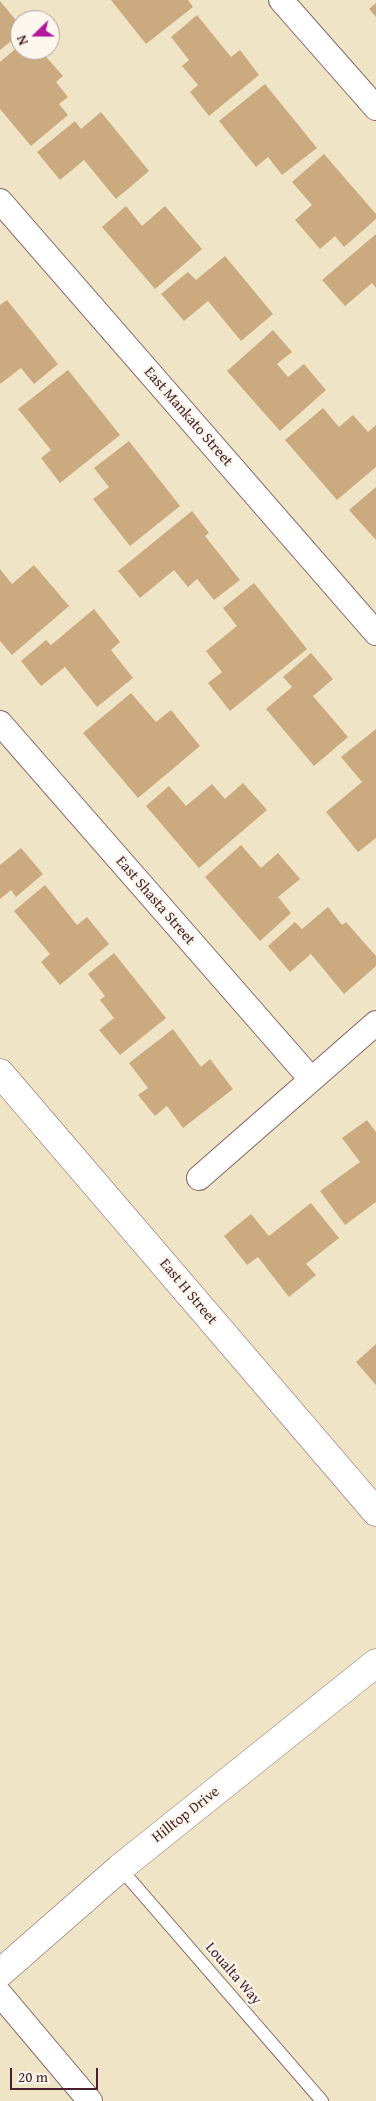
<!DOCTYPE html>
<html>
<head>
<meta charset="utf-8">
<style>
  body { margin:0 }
  #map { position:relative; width:376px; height:2101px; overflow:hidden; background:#f0e4c7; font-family:"Gentium Book Plus",serif }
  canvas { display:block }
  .north { position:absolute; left:10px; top:10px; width:50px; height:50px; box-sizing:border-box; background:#fbf7ec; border:1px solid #b4a19f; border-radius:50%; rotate:248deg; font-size:14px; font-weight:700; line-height:20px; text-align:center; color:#4a1f2b }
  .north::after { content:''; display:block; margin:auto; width:18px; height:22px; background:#b5179e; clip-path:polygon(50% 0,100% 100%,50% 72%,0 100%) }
  .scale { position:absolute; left:10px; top:2068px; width:88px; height:22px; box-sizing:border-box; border:2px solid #4a1f2b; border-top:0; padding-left:6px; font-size:15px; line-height:18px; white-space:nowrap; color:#4a1f2b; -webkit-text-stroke:4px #fbf7ec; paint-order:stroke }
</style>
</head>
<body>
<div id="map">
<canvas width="376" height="2101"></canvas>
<div class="north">N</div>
<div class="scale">20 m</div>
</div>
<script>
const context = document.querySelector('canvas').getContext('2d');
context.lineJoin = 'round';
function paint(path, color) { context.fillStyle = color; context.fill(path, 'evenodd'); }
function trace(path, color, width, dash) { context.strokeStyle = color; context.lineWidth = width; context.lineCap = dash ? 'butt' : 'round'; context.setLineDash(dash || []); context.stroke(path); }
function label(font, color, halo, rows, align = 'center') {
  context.font = font + ' "Gentium Book Plus",serif'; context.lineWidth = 4.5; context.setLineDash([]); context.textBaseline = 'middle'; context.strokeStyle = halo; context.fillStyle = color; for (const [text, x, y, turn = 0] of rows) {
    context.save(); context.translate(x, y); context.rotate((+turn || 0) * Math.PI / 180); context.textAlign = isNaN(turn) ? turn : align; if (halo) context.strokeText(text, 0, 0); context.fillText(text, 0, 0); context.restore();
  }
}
paint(new Path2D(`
  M111,0h77l5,7 -47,37z
  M0,1l20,24v9l-20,16z
  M376,3v14l-7,-8z
  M197,15l34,42 9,-7 19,25 -50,41 -19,-24 8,-7 -16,-19 7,-6 -18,-23z
  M20,45v5h20l23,26 -7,6 12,15 -9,7 9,11 -37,31 -31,-37v-47z
  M265,84l52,64 -35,27 -14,-18 -12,10 -37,-46z
  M101,112l48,59 -33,28 -32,-39 -24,20 -23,-28 38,-31 6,8z
  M324,154l52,60v5l-32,28 -9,-11 -15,13 -25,-29 17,-15 -20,-23z
  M126,206l16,20 23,-20 37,43 -47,40 -53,-62z
  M376,234v54l-4,-5 -27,23 -23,-26z
  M225,256l48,58 -32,27 -33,-40 -24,20 -23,-27 27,-22 8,8z
  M7,300l51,64 -24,20 -13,-16 -21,16v-79z
  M273,330l19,22 -15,12 11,13 16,-13 22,26 -46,41 -53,-60z
  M68,370l52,65 -60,48 -19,-25 10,-8 -33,-41z
  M323,408l16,19 14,-12 15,17 8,-7v42l-39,33 -52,-60z
  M129,441l51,65 -50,40 -37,-47 16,-12 -15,-19z
  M376,487v53l-27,-30z
  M192,511l17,22 -4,3 35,44 -26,20 -17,-21 -9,8 -14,-17 -34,28 -22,-27z
  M34,565l35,41 -57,49 -12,-14v-72l12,15z
  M254,583l53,66 -77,62 -22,-28 14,-11 -16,-21 31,-25 -14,-18z
  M94,609l26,33 -9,8 22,28 -36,29 -32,-40 -24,19 -20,-25 25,-21 5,5z
  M311,653l22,26 -20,17 35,41 -34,29 -48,-57 26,-22 -9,-10z
  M131,693l25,29 15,-12 29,36 -62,52 -55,-65z
  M376,729v109l-18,14 -32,-40 36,-30 -21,-25z
  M243,783l24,27 -68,58 -53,-62 23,-20 17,20 26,-22 13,15z
  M241,845l20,23 17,-15 22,26 -22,18 13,16 -31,28 -55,-64z
  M21,848l22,26 -27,23 -5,-7 -11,9v-34z
  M45,885l32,40 10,-8 22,27 -49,41 -19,-23 9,-8 -36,-43z
  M328,907l14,18 4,-3 30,34v10l-32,28 -33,-40 -21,18 -22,-26 27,-24 7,7z
  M114,953l52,65 -46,37 -21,-25 15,-12 -14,-18 5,-4 -17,-22z
  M173,1029l28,38 9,-8 23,30 -50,39 -16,-22 -12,10 -17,-21 10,-7 -19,-25z
  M367,1120l9,12v70l-31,23 -25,-34 40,-29 -18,-24z
  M311,1203l28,35 -33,26 10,11 -27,22 -31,-40 -11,8 -23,-29 27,-22 18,22z
  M376,1344v41l-20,-23z`), '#cbaa7f');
const service = new Path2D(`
  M120,1868l202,233`);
const minor = new Path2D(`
  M281,0l95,108
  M0,201l376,432
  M0,723l311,356
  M199,1178l177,-155
  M0,1994l90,107`);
const secondary = new Path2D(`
  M0,1973l120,-105 256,-205`);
const primary = new Path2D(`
  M0,1073l376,439`);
trace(service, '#846462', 14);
trace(minor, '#846462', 26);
trace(secondary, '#846462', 29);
trace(primary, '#846462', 29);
trace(service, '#fff', 12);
trace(minor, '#fff', 24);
trace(secondary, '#fff', 28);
trace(primary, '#fff', 28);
label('15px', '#4a1f2b', '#fbf7ec', [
  ["East Mankato Street",188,417,49],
  ["East Shasta Street",155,901,49],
  ["East H Street",188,1292,50],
  ["Hilltop Drive",186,1815,-38],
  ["Loualta Way",233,1974,49]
]);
</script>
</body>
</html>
